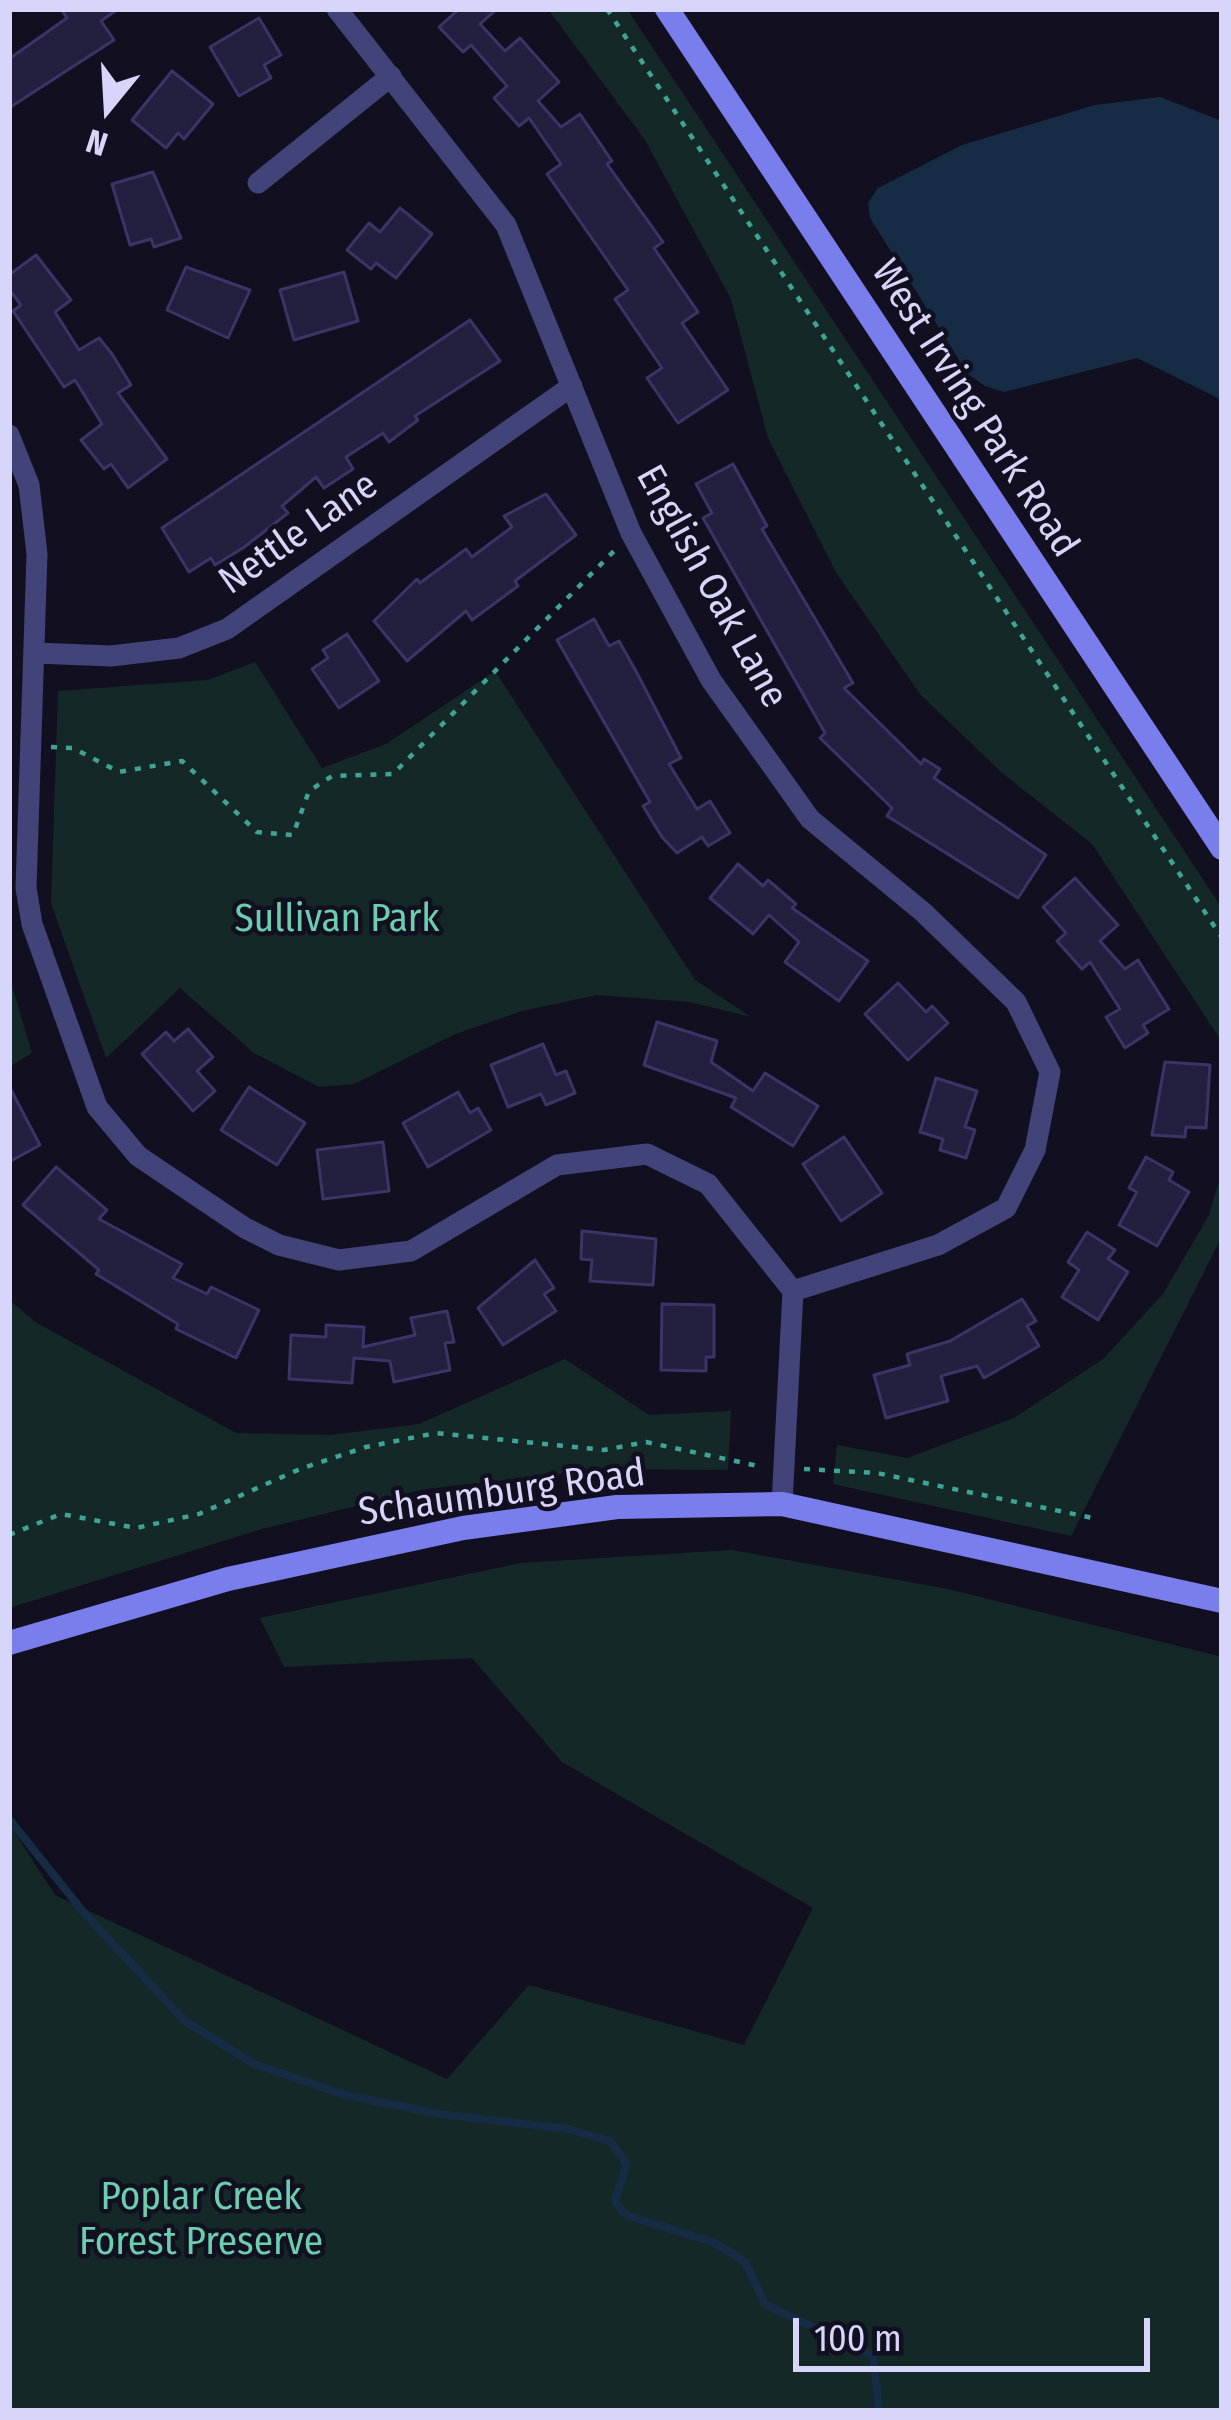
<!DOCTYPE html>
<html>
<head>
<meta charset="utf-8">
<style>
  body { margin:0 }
  #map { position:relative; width:1231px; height:2420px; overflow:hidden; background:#121020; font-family:"Fira Sans Condensed",sans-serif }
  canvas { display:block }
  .frame { position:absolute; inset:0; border:12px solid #d7d5f9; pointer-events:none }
  .north { position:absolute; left:48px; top:48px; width:120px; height:120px; -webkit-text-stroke:9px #121020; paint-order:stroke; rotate:198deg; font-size:33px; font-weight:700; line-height:48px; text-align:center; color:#d7d5f9 }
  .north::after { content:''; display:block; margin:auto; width:42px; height:54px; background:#d7d5f9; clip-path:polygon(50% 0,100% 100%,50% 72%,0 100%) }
  .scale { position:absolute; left:793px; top:2318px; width:357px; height:54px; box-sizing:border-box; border:6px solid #d7d5f9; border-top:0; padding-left:15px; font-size:36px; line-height:42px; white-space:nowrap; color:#d7d5f9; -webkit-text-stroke:9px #121020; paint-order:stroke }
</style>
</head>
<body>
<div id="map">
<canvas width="1231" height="2420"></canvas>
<div class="frame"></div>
<div class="north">N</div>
<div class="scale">100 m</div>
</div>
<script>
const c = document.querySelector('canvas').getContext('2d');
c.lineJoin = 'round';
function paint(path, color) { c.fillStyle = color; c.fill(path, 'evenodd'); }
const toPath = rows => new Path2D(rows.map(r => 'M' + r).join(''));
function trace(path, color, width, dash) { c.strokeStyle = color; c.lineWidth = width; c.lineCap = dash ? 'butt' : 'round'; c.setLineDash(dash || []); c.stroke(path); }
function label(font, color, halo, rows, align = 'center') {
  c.font = font + ' "Fira Sans Condensed",sans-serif'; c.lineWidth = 9; c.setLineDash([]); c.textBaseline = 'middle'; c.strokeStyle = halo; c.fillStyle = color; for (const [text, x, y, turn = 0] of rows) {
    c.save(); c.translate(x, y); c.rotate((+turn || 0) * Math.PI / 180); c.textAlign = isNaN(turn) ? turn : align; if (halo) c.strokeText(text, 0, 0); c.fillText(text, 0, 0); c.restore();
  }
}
paint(toPath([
  [548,9,627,9,1222,908,1222,1042,1092,844,1001,772,920,694,837,574,768,438,731,299,645,140],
  [255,662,322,768,386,744,495,671,695,980,751,1017,690,1002,597,995,522,1011,453,1035,354,1084,319,1087,254,1053,180,988,106,1058,51,903,58,691,208,680],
  [9,976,32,1053,9,1067],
  [1222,1173,1222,1236,1071,1536,833,1484,837,1445,907,1458,1014,1418,1103,1359,1163,1294,1208,1217],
  [9,1300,37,1323,236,1433,330,1435,419,1424,565,1359,649,1415,731,1411,728,1470,603,1469,425,1489,262,1529,9,1608],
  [732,1550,948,1589,1222,1657,1222,2411,9,2411,9,1824,55,1895,447,2079,529,1985,744,2045,813,1908,562,1762,472,1658,284,1667,260,1618,521,1563]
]), '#142927');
paint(toPath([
  [1160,97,1222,121,1222,400,1137,358,1004,392,985,386,968,374,870,218,868,203,878,188,962,145,1095,105]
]), '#162b44');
trace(toPath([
  [9,1819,85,1914,185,2021,254,2064,342,2094,440,2114,568,2129,610,2141,627,2164,615,2201,626,2215,715,2243,745,2262,765,2304,873,2356,879,2411]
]), '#162b44', 8);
const building = toPath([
  [61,9,118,9,101,21,114,40,9,108,9,59,67,18,61,9],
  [459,9,497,9,480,24,505,51,520,38,559,82,538,101,561,127,580,114,612,161,607,164,663,242,654,248,698,312,682,323,728,390,678,423,647,378,662,368,615,299,628,290,547,174,561,164,529,118,519,126,494,98,507,86,471,45,463,52,439,27,459,9],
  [259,18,281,55,264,65,271,78,239,96,210,47,259,18],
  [172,71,213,104,184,139,178,133,166,148,132,120,172,71],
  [153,172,181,238,154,247,151,239,130,245,112,184,153,172],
  [400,208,432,234,396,278,376,263,371,269,347,250,369,223,380,232,400,208],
  [36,255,71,300,55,312,79,350,99,338,112,354,131,385,118,393,167,459,128,488,111,464,104,469,81,440,102,424,75,380,64,387,13,311,21,305,9,289,9,275,36,255],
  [186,267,250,290,228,338,167,310,186,267],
  [344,272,358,321,294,340,280,290,344,272],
  [470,320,500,361,415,416,418,420,389,442,383,433,346,457,353,469,324,488,316,477,282,506,288,513,243,548,215,565,211,558,189,572,162,528,470,320],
  [733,464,767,526,762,529,853,683,844,688,921,764,924,759,940,769,934,778,1046,855,1018,898,887,816,892,808,820,738,825,733,703,518,712,513,696,484,733,464],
  [546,494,576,535,515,581,518,586,472,620,466,611,407,661,374,621,417,579,420,583,466,549,472,557,512,527,504,516,546,494],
  [594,619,609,646,619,641,637,673,681,758,669,764,697,809,710,801,730,833,708,846,702,837,677,853,662,837,643,806,650,802,557,640,594,619],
  [347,634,379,681,339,708,312,669,328,658,323,650,347,634],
  [738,864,763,886,768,880,796,904,792,908,868,961,839,1001,785,962,799,942,769,915,753,934,710,898,738,864],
  [1075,878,1118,925,1100,941,1125,969,1138,960,1169,1009,1143,1025,1148,1033,1125,1048,1106,1017,1120,1009,1090,962,1082,969,1057,941,1066,933,1043,907,1075,878],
  [898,983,926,1012,932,1006,948,1023,908,1060,865,1014,898,983],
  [657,1022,717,1041,711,1062,753,1091,765,1073,818,1106,793,1146,731,1107,736,1098,644,1065,657,1022],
  [188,1029,213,1057,197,1071,215,1091,193,1111,142,1054,166,1032,174,1041,188,1029],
  [543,1044,556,1075,566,1071,575,1093,546,1105,541,1094,508,1107,491,1065,543,1044],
  [1165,1062,1210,1065,1206,1128,1186,1127,1185,1137,1152,1135,1165,1062],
  [936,1078,977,1091,965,1127,975,1130,966,1158,940,1150,943,1139,920,1132,936,1078],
  [9,1086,40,1145,9,1162,9,1086],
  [249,1087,305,1123,277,1165,221,1130,249,1087],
  [458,1092,470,1113,478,1108,491,1130,428,1167,403,1123,458,1092],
  [844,1137,882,1193,841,1221,803,1164,844,1137],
  [383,1142,389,1191,323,1199,317,1150,383,1142],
  [1146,1157,1173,1172,1169,1180,1189,1192,1157,1246,1119,1225,1137,1192,1129,1188,1146,1157],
  [56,1167,107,1210,99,1219,182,1264,173,1278,207,1294,211,1287,259,1310,236,1358,176,1329,178,1324,96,1274,99,1270,23,1205,56,1167],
  [582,1231,656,1239,653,1285,590,1281,592,1260,581,1259,582,1231],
  [1087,1232,1115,1250,1108,1259,1128,1272,1098,1320,1062,1297,1079,1270,1068,1262,1087,1232],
  [535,1260,554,1288,544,1294,556,1311,503,1345,478,1308,535,1260],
  [1022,1299,1036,1321,1027,1326,1039,1346,984,1378,977,1366,941,1376,948,1401,886,1418,874,1375,910,1365,907,1354,950,1341,1022,1299],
  [662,1304,714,1305,714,1357,706,1357,706,1371,661,1370,662,1304],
  [447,1311,454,1342,445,1343,450,1370,394,1382,390,1361,354,1358,352,1383,289,1379,291,1335,326,1337,326,1325,364,1327,363,1347,415,1335,411,1318,447,1311]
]);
paint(building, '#231f3e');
trace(building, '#3b3467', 3);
trace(toPath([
  [607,9,1222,938],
  [51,747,73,748,119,772,182,761,257,832,293,835,309,791,332,776,393,774,614,551],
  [804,1469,877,1473,1093,1518],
  [9,1535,61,1514,136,1528,199,1514,300,1469,366,1447,436,1433,604,1450,646,1442,763,1467]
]), '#3fa497', 4.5, [6, 9]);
trace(toPath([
  [337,9,506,225,631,533,711,680,810,819,923,912,1016,1002,1050,1072,1035,1150,1006,1208,938,1245,793,1291],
  [258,183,391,76],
  [9,435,29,485,37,554,26,888,32,924,97,1107,138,1156,245,1228,279,1245,339,1260,411,1251,557,1165,647,1154,708,1184,793,1291,782,1504],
  [35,653,111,656,179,648,227,629,572,386]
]), '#424379', 21);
trace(toPath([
  [667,9,1222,848],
  [9,1643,228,1579,463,1528,617,1507,782,1504,1222,1601]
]), '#797eec', 24);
label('39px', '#d7d5f9', '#121020', [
  ["West Irving Park Road",974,409,57],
  ["Nettle Lane",299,534,-35],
  ["English Oak Lane",711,587,61],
  ["Schaumburg Road",502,1494,-8]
]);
label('39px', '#6bcfaf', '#121020', [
  ["Sullivan Park",337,920],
  ["Poplar Creek",201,2198],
  ["Forest Preserve",201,2243]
]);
</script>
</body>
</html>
